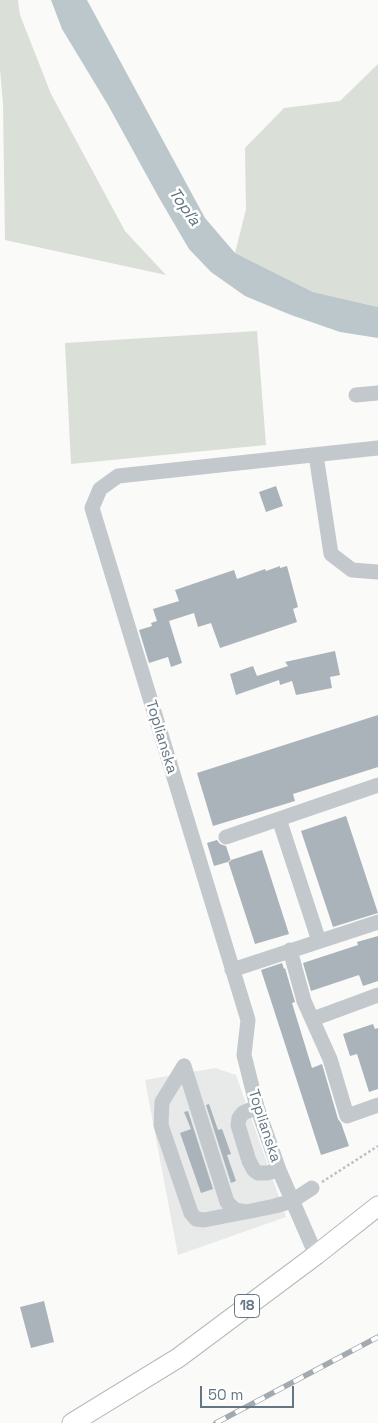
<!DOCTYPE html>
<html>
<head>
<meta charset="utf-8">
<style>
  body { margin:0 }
  #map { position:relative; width:378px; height:1423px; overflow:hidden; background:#fafaf8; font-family:"Space Grotesk",sans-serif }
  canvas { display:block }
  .scale { position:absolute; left:200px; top:1386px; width:94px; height:22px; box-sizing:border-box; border:2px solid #657683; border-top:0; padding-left:6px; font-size:15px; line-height:18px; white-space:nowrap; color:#657683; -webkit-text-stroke:4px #fff; paint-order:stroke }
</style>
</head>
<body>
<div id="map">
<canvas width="378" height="1423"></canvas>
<div class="scale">50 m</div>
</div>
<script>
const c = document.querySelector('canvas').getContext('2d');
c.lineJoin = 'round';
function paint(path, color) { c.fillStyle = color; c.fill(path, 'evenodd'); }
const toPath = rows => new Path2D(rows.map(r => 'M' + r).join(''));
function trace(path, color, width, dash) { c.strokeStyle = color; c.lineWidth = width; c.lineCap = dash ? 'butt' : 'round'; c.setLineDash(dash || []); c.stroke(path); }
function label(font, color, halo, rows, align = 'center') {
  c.font = font + ' "Space Grotesk",sans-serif'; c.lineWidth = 5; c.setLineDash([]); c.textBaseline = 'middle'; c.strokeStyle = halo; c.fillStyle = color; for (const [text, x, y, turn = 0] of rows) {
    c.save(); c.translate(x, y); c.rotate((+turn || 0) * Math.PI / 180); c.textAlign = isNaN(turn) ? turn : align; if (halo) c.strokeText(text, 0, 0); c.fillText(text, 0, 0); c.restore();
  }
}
paint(toPath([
  [215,1068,236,1075,286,1217,178,1255,145,1080]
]), '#e8e9e9');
paint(toPath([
  [0,0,18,0,20,15,51,94,125,231,166,275,5,240,3,104,0,69],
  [378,64,378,307,313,292,235,253,246,209,245,148,284,108,340,101],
  [257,331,266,445,71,464,65,343]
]), '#dadfd7');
paint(toPath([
  [51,0,87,0,205,218,235,253,313,292,378,307,378,338,340,332,291,315,245,296,211,272,189,249,158,196,108,105,62,29]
]), '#bbc7cb');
paint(toPath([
  [276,486,283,506,266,512,259,492],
  [280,566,280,568,287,566,298,607,293,609,297,622,220,648,211,623,198,627,194,613,169,621,182,663,171,667,168,657,149,663,139,630,152,626,151,623,157,621,153,609,179,601,175,590,234,570,237,579,265,569,266,571],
  [335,651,340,675,330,677,332,688,296,695,292,681,280,685,279,680,236,695,230,674,253,666,257,676,288,666,285,662],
  [378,715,378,767,293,794,295,801,213,826,197,773],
  [346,816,378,913,333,927,301,831],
  [217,840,220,844,226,846,231,861,214,866,207,843],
  [262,850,289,934,255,944,228,861],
  [378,936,378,981,363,986,359,975,311,991,303,963,358,945,357,942],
  [282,963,284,969,285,968,295,1002,292,1003,312,1068,322,1064,338,1119,341,1123,349,1146,321,1155,261,970],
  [373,1024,375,1029,378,1028,378,1089,369,1092,357,1054,350,1056,343,1034],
  [209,1104,218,1130,222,1129,231,1154,227,1155,236,1181,231,1183,206,1105],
  [188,1111,213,1189,201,1193,180,1133,191,1129,184,1112],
  [44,1301,54,1342,31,1348,20,1307]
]), '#aab3b9');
const major = toPath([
  [72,1423,178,1358,316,1255,378,1206]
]);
trace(major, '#b5babe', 21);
trace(toPath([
  [322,1182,378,1146]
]), '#bbbfc2', 2.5, [2.5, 2.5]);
trace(toPath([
  [356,395,378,393],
  [316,455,331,554,352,570,378,572],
  [226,837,279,819],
  [319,941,279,819,378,785],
  [290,950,304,1001,330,1059,347,1116,378,1105],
  [232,970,378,922],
  [313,1019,378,995],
  [184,1066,227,1202,235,1210,246,1212,275,1206,292,1201,312,1188],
  [184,1066,162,1102,161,1125,191,1213,196,1219,204,1220,245,1212],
  [257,1107,243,1113,239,1118,238,1125,249,1161,254,1170,258,1173,267,1173,279,1170],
  [316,1255,279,1170,257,1107,244,1055,248,1020,92,508,100,489,118,476,378,448]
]), '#c3c8cc', 15);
trace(major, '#fff', 19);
const rail = toPath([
  [216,1423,378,1337]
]);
trace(rail, '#a2aab0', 5.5);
trace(rail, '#fff', 4, [11]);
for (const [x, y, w] of [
  [247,1306,25]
]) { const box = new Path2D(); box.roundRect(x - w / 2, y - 11.5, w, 23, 4); c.fillStyle = '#fff'; c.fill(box); trace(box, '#657683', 1); }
label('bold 14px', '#657683', null, [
  ["18",247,1306]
]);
label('15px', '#657683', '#fff', [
  ["Toplianska",161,737,73],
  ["Toplianska",264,1126,72]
]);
label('italic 16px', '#60757c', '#fff', [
  ["Topľa",184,207,55]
]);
</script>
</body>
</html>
